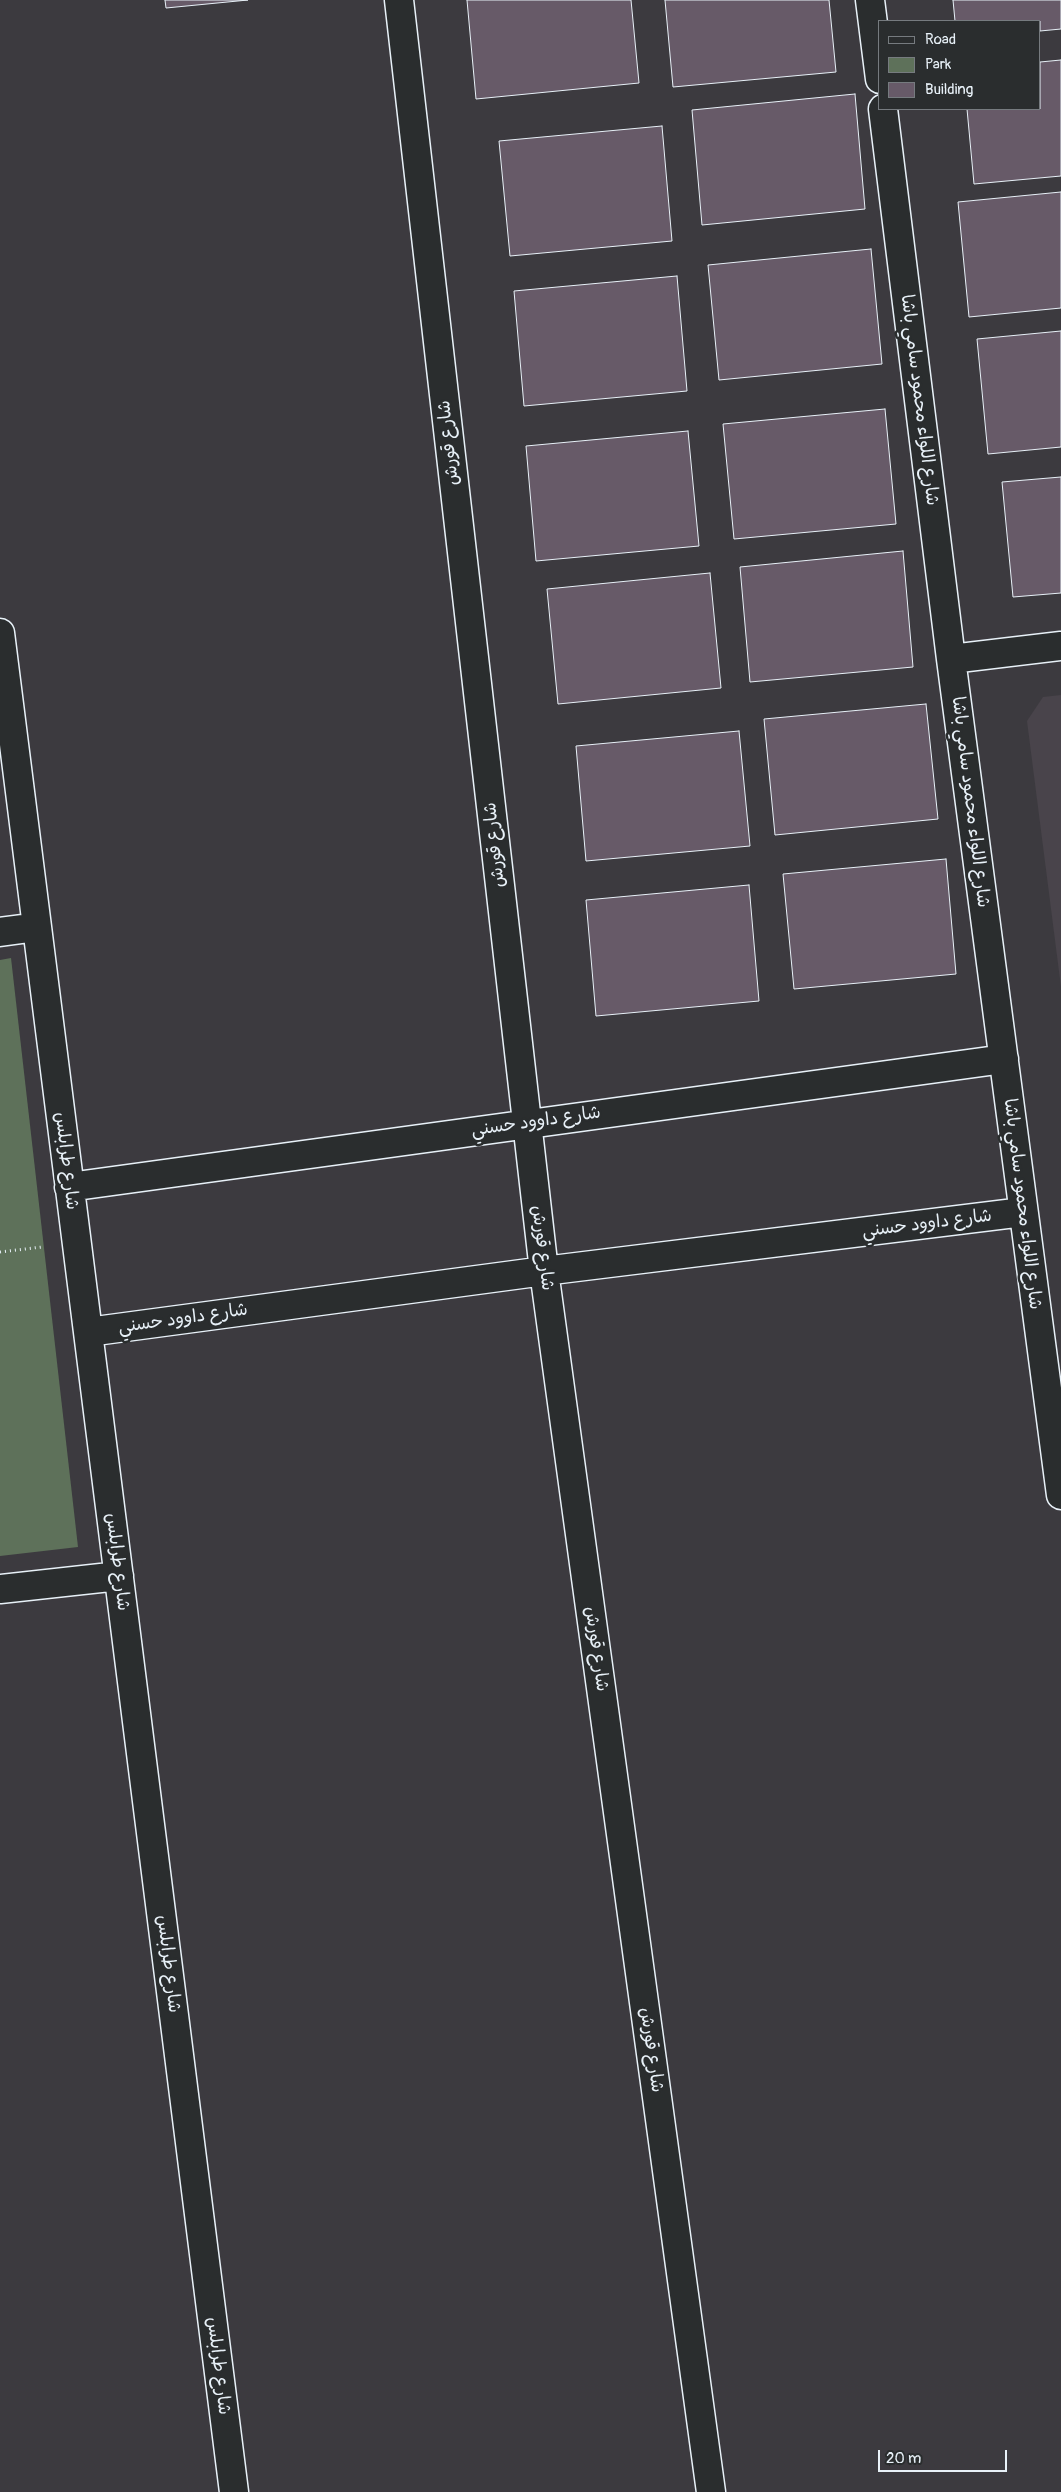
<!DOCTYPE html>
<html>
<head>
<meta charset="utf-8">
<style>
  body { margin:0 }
  #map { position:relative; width:1061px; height:2492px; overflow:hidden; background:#3c3a3f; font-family:Pangolin,sans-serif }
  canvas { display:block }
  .legend { position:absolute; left:878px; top:20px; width:162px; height:90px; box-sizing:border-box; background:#2a2d2e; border:1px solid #767b7f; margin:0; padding:6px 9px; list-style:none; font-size:15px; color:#e8f1f8 }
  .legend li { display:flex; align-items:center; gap:10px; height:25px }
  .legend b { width:25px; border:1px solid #767b7f }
  .scale { position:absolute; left:878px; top:2450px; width:129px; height:22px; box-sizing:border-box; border:2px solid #e8f1f8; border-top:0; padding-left:6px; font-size:15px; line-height:18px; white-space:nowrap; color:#e8f1f8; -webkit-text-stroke:4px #2a2d2e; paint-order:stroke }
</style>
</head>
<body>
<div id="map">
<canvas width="1061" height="2492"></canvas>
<ul class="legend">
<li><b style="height:6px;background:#2a2d2e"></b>Road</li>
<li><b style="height:14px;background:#5e715a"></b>Park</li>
<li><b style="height:14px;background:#675a68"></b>Building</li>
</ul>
<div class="scale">20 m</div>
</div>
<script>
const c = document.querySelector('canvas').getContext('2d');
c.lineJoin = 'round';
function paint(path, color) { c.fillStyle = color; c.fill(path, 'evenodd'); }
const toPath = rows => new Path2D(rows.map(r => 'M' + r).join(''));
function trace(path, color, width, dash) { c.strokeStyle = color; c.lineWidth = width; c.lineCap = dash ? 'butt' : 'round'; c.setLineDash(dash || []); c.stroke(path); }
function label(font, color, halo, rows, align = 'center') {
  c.font = font + ' Pangolin,"Playpen Sans Arabic",sans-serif'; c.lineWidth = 5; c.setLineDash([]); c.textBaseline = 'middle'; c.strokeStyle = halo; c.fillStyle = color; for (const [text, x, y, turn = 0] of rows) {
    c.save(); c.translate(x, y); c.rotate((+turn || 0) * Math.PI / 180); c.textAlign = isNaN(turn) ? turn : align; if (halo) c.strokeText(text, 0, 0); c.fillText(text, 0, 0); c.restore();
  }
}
paint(toPath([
  [1061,695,1061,987,1027,721,1043,697]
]), '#49444b');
paint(toPath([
  [11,958,78,1547,0,1556,0,960]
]), '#5e715a');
const building = toPath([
  [165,0,248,0,166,8,165,0],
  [467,0,631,0,639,83,476,99,467,0],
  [665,0,829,0,836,72,673,87,665,0],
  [953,0,1061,0,1061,29,1040,31,1040,21,955,21,953,0],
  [1061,60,1061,176,974,184,967,109,1040,109,1040,62,1061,60],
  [855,94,865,209,702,225,692,110,855,94],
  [662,126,672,241,510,256,499,141,662,126],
  [1061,192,1061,308,969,317,958,202,1061,192],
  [871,249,882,364,719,380,708,265,871,249],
  [677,276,687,391,524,406,514,291,677,276],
  [1061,331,1061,447,988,454,977,339,1061,331],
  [885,409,896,524,734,539,723,424,885,409],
  [688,431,699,546,536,561,526,446,688,431],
  [1061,477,1061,593,1013,597,1002,482,1061,477],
  [903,551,913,667,750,682,740,567,903,551],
  [710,573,721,688,558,704,547,589,710,573],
  [926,704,938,819,775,835,764,719,926,704],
  [739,731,750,846,586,861,576,746,739,731],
  [946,859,956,974,794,989,783,874,946,859],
  [749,885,759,1001,596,1016,586,900,749,885]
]);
paint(building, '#675a68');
trace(building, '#e8f1f8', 1);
const street = toPath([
  [399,0,544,1271,711,2492],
  [870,0,880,79],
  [883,109,951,659,1061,1495],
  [0,633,234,2492],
  [951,659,1061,646],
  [0,932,37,927],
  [69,1187,1004,1059],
  [88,1332,544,1271,1023,1212],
  [0,1589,119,1576]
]);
trace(street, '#e8f1f8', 31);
trace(toPath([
  [0,1252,42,1247]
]), '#e8f1f8', 3, [1, 4]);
trace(street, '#2a2d2e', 28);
label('18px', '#e8f1f8', '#2a2d2e', [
  ["شارع اللواء محمود سامي باشا",919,400,83],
  ["شارع قورش",449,443,-96],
  ["شارع اللواء محمود سامي باشا",970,802,83],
  ["شارع قورش",495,845,-96],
  ["شارع داوود حسني",536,1122,-8],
  ["شارع طرابلس",66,1161,83],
  ["شارع اللواء محمود سامي باشا",1022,1204,83],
  ["شارع داوود حسني",927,1224,-7],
  ["شارع قورش",542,1248,83],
  ["شارع داوود حسني",183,1319,-8],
  ["شارع طرابلس",117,1562,83],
  ["شارع قورش",596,1649,82],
  ["شارع طرابلس",168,1964,83],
  ["شارع قورش",651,2050,82],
  ["شارع طرابلس",218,2366,83]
]);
</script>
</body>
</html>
